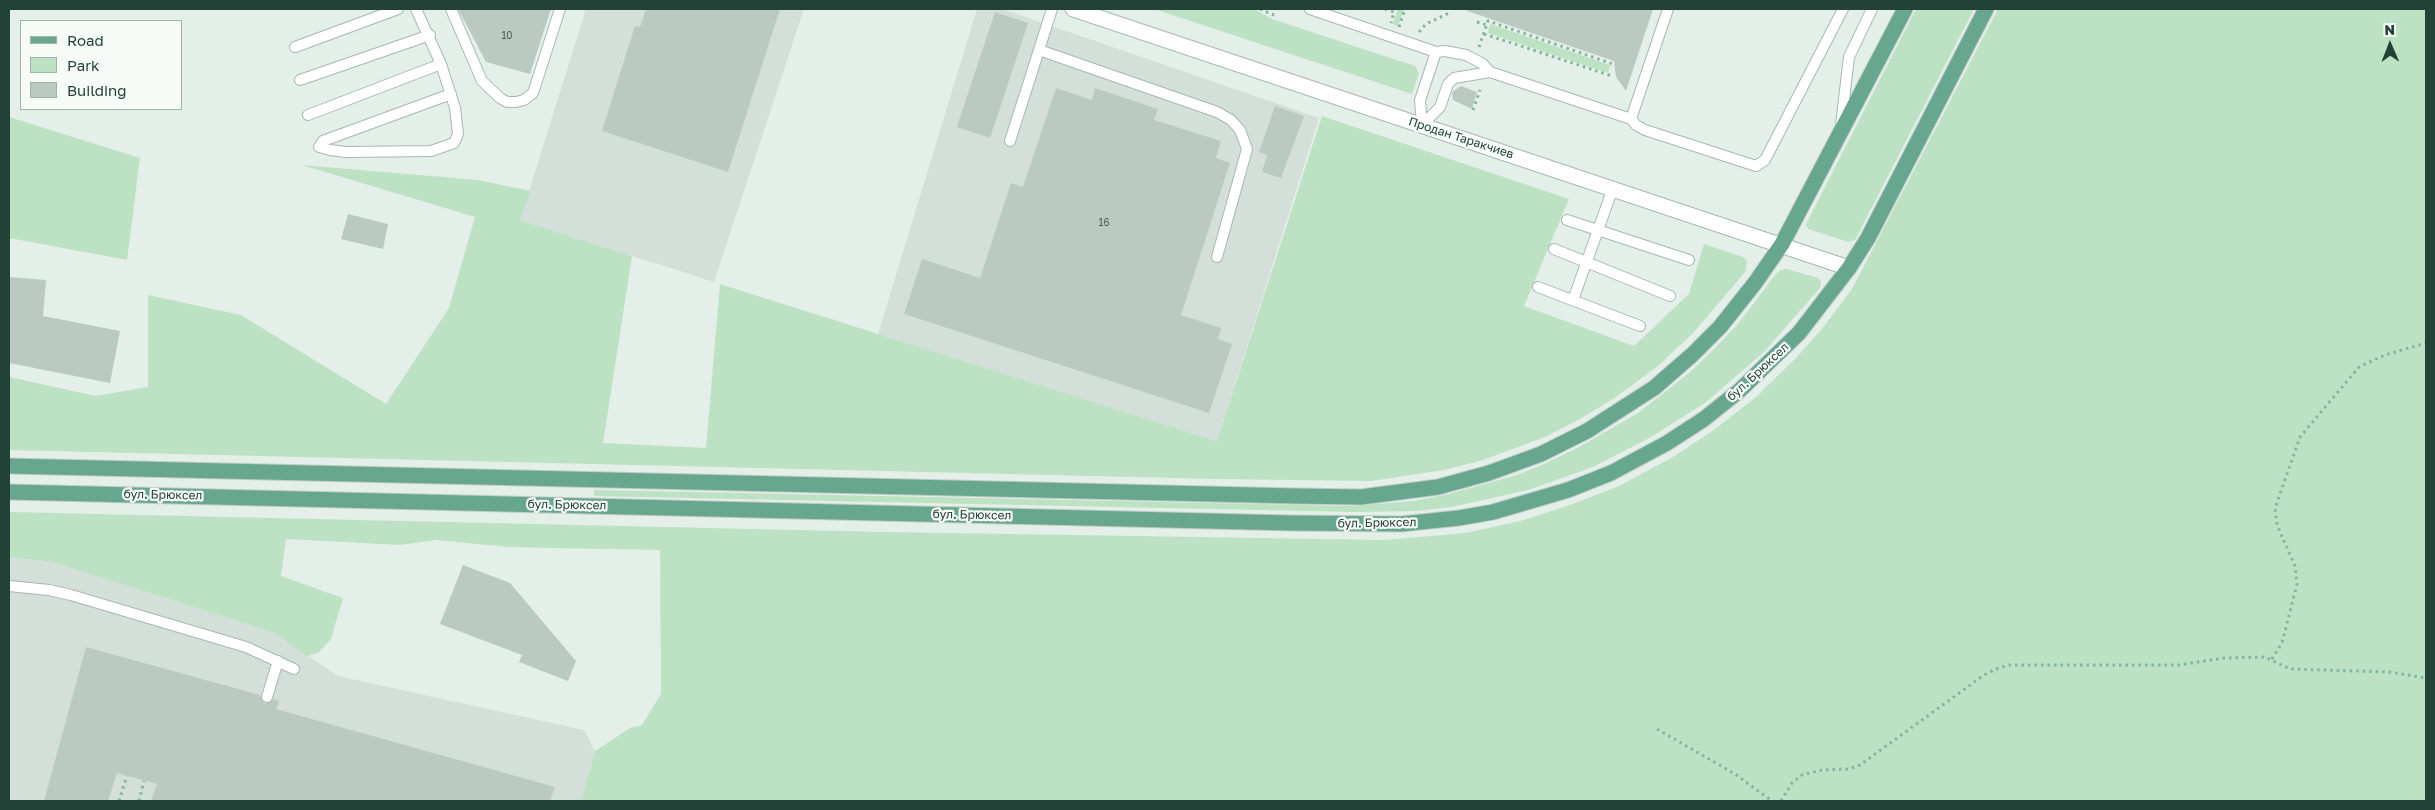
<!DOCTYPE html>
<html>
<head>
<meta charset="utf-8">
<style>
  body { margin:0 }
  #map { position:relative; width:2435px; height:810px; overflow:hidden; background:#e5efe9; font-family:"Golos Text",sans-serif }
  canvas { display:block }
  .frame { position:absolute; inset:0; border:10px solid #224237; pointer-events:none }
  .legend { position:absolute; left:20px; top:20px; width:162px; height:90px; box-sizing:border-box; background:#f6fbf8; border:1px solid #a1b1ab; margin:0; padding:6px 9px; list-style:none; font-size:15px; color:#224237 }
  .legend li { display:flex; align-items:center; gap:10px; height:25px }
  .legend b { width:25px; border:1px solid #a1b1ab }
  .north { position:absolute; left:2365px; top:20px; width:50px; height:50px; -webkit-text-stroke:4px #f6fbf8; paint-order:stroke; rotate:359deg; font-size:14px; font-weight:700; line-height:20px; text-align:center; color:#224237 }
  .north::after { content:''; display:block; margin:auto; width:18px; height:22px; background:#224237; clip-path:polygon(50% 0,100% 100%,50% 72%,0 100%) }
</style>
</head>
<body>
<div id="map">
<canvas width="2435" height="810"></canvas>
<div class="frame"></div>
<ul class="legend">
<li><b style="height:6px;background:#67a790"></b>Road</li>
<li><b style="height:14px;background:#bde1c3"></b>Park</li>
<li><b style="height:14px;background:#bacac2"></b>Building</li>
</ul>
<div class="north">N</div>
</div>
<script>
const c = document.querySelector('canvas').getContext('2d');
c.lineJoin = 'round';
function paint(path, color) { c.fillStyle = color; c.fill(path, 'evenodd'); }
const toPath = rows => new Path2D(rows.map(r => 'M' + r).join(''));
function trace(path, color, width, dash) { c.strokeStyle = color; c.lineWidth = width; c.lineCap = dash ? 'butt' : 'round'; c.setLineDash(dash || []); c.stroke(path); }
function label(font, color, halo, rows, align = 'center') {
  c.font = font + ' "Golos Text",sans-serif'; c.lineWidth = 4.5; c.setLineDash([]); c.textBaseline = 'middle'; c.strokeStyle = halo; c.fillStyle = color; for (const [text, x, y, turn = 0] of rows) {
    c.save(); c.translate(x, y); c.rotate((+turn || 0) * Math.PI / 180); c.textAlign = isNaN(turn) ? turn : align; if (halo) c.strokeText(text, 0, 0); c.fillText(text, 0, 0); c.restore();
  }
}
paint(toPath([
  [586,9,804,9,714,282,520,220],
  [977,9,1002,9,1319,118,1217,441,878,334],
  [9,557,52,562,275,633,338,676,584,730,595,751,581,801,9,801]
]), '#d3dfd8');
paint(toPath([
  [1154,9,1254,9,1272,19,1415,66,1419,73,1412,94],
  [1392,9,1404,9,1398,26,1393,24,1397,11],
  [1916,9,1974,9,1855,240,1848,242,1808,229,1806,224],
  [1998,9,2426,9,2426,801,581,801,595,751,630,728,642,725,661,694,660,550,508,547,436,540,400,545,286,539,281,576,343,598,331,639,318,653,307,656,275,633,52,562,9,557,9,512,885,532,1385,540,1466,533,1524,520,1570,505,1619,486,1673,457,1714,430,1756,397,1792,362,1822,329,1852,289],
  [1490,24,1610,65,1608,73,1488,33],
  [1322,116,1569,199,1524,306,1634,346,1689,294,1704,244,1743,257,1747,261,1746,271,1694,332,1658,366,1616,397,1580,419,1545,437,1483,460,1444,470,1371,481,1216,479,9,450,9,377,96,396,148,387,148,295,241,315,386,404,449,308,475,217,302,165,478,180,531,191,520,220,632,256,603,443,706,448,720,284,1217,441],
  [9,117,140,158,127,260,9,238],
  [1787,269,1818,278,1821,281,1820,288,1764,352,1705,403,1651,437,1593,467,1528,490,1452,507,1417,511,1354,512,594,496,594,490,1352,506,1414,501,1449,494,1517,475,1546,463,1581,446,1638,413,1689,373,1712,351,1737,325,1776,274,1781,270]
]), '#bde1c3');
paint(toPath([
  [458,9,551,9,530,74,486,62],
  [646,9,780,9,728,172,602,131,635,26,640,27],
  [1467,9,1653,9,1626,91,1616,77,1614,61,1467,11],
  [995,12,1028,23,990,138,957,127],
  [1461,86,1477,92,1472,109,1453,100,1452,92],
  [1056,88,1092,100,1095,88,1158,109,1154,120,1221,141,1216,158,1230,163,1181,315,1221,328,1218,339,1232,344,1209,413,904,314,922,259,980,278,1011,183,1023,187],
  [1275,106,1304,116,1281,178,1262,172,1267,155,1259,152],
  [348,214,388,224,383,249,341,239],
  [9,277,46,280,43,316,120,331,110,383,9,363],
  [463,565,510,583,576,661,568,681,519,662,522,655,440,624],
  [86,647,260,695,262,701,265,704,274,699,279,701,276,709,555,787,550,801,151,801,157,784,117,773,108,801,44,801]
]), '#bacac2');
const service = toPath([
  [416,9,441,64,455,108,458,134,454,143,431,151,346,152,330,150,319,147,323,141,451,94],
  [451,9,482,81,500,98,507,102,516,102,524,100,533,93,560,9],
  [1052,9,1039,50,1217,112,1231,120,1240,130,1247,149,1217,257],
  [1310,9,1436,52,1445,51,1466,55,1483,64,1490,72,1631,119,1636,125,1645,130,1756,166,1765,160,1843,9],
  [295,47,398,9],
  [300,80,430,35],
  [308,115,441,64],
  [1631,119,1668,9],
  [1841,124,1849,57,1872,9],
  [1422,125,1440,107,1448,84,1454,78,1490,72],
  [1422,125,1420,100,1436,52],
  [1010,141,1039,50],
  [1567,220,1689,260],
  [1554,249,1670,296],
  [1538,287,1640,326],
  [1573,300,1613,188],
  [9,586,49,590,71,595,246,647,294,669],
  [267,697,278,661]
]);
const tertiary = toPath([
  [1073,9,1849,268]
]);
const primary = toPath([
  [9,466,1295,496,1361,497,1438,487,1489,473,1541,454,1587,431,1654,388,1693,354,1720,327,1755,283,1782,244,1905,9],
  [9,492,1291,523,1401,524,1459,518,1493,512,1568,490,1611,473,1667,443,1704,419,1739,391,1799,333,1849,268,1868,238,1986,9]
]);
trace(service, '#a7b8b0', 12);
trace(tertiary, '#a7b8b0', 17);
trace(primary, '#c1cac7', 17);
trace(toPath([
  [1260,9,1276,16],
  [1385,9,1394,12,1391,23],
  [1477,22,1487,25],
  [1399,27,1405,9],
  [1419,32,1426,24,1449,13],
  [1484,34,1612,76],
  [1479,47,1488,21,1613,64],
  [1473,110,1480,90],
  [2272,659,2282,643,2297,584,2295,566,2277,525,2275,508,2300,437,2359,367,2385,355,2426,343],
  [1657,729,1735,774,1772,801],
  [119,801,127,776],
  [139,801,144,781],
  [1781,801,1792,783,1802,775,1822,770,1849,769,1860,765,1984,675,1996,669,2009,665,2179,665,2224,658,2265,657,2290,669,2389,672,2426,678]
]), '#83b4a0', 3, [2.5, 4]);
trace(service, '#fff', 10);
trace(tertiary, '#fff', 15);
trace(primary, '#67a790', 15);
label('10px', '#48645a', null, [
  ["10",507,36],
  ["16",1104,223]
]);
label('12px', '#224237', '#f6fbf8', [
  ["Продан Таракчиев",1461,138,18],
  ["бул. Брюксел",1758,372,-43],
  ["бул. Брюксел",163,495,1],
  ["бул. Брюксел",567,505,1],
  ["бул. Брюксел",972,515,1],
  ["бул. Брюксел",1377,523,-1]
]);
</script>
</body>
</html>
